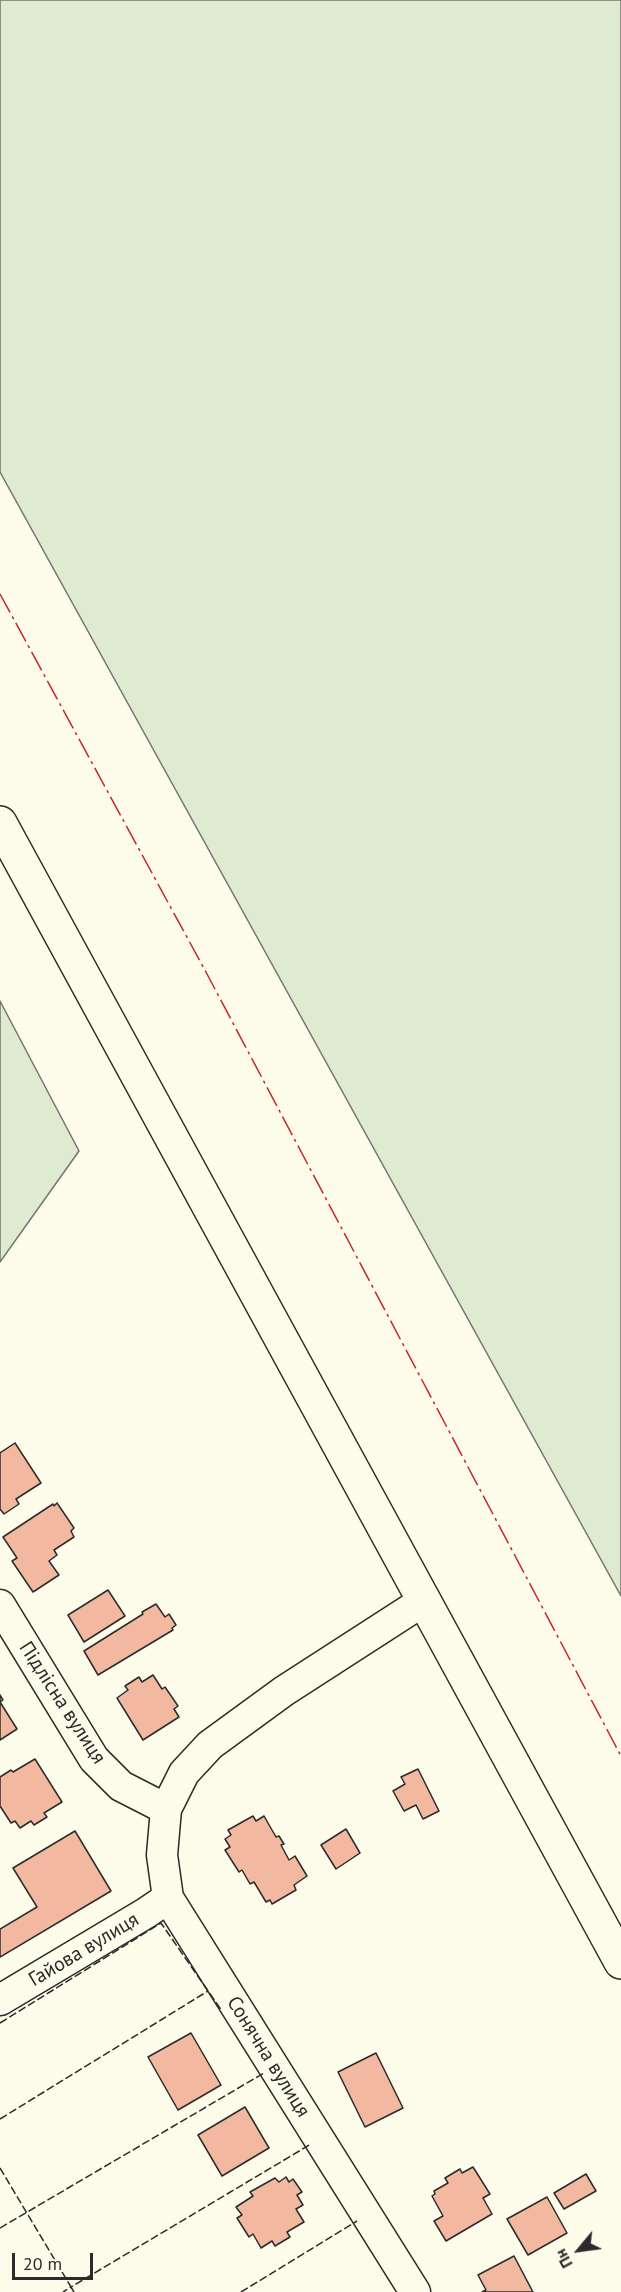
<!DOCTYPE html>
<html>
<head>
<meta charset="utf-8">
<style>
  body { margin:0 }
  #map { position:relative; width:621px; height:2292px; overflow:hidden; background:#fdfbea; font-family:"PT Sans",sans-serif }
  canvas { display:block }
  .north { position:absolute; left:549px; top:2220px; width:60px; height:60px; -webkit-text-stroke:4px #fdfbea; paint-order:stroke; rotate:241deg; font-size:16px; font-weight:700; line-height:24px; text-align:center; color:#2b2b2b }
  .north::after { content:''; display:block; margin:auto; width:21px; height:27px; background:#2b2b2b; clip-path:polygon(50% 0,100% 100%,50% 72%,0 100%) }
  .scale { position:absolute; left:12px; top:2253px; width:81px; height:27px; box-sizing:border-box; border:3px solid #2b2b2b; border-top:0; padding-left:8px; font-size:18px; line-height:21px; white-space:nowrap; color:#2b2b2b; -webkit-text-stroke:4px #fdfbea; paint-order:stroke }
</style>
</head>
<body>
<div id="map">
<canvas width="621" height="2292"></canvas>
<div class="north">Пн</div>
<div class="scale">20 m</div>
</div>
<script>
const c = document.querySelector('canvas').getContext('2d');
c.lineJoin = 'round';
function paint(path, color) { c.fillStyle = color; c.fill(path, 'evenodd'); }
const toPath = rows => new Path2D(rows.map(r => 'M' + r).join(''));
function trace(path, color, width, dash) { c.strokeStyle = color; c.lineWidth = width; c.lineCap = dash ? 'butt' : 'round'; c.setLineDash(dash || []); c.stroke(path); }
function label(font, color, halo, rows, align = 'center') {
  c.font = font + ' "PT Sans",sans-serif'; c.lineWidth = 4.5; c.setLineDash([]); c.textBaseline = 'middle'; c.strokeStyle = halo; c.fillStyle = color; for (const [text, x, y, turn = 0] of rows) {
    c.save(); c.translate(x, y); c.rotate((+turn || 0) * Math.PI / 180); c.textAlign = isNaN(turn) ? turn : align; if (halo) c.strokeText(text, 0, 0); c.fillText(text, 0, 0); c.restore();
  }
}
const green = toPath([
  [0,0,621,0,621,1596,0,472,0,0],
  [0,1001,79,1151,0,1262,0,1001]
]);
paint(green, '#deebd1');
trace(green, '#74746e', 1.5);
const building = toPath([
  [15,1443,41,1483,16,1499,19,1504,4,1514,0,1509,0,1453,15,1443],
  [57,1503,74,1528,71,1531,74,1537,54,1550,57,1555,49,1561,59,1575,33,1592,12,1561,17,1558,3,1537,53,1504,54,1506,57,1503],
  [108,1590,125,1616,84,1642,68,1615,108,1590],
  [156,1604,165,1617,169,1614,176,1625,172,1628,173,1630,98,1675,84,1651,143,1614,142,1612,156,1604],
  [153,1675,162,1689,165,1687,178,1706,174,1709,179,1717,143,1740,117,1698,128,1690,125,1686,139,1677,142,1682,153,1675],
  [0,1695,3,1700,0,1702,17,1729,0,1740,0,1695],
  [35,1759,62,1802,44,1813,47,1817,34,1825,31,1821,20,1828,15,1821,11,1823,0,1806,0,1777,11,1770,13,1772,35,1759],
  [418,1769,439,1811,423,1819,416,1805,404,1811,393,1791,405,1784,401,1777,418,1769],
  [253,1816,256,1821,264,1816,276,1837,279,1836,284,1844,281,1845,289,1860,295,1856,307,1876,294,1885,296,1890,272,1904,270,1900,266,1902,254,1882,250,1884,242,1870,239,1872,225,1850,230,1847,225,1839,231,1835,228,1830,253,1816],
  [346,1829,360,1853,336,1869,321,1845,346,1829],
  [75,1831,111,1891,0,1957,0,1929,37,1907,13,1868,75,1831],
  [191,2033,221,2085,178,2110,148,2057,191,2033],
  [376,2053,403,2108,365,2127,338,2072,376,2053],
  [245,2107,269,2148,222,2176,198,2135,245,2107],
  [473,2167,490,2194,483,2198,492,2214,446,2241,434,2221,443,2216,432,2196,435,2194,434,2191,448,2183,445,2178,460,2169,462,2173,473,2167],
  [586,2174,596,2191,564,2209,554,2193,586,2174],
  [286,2177,289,2182,293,2179,302,2192,297,2195,303,2205,296,2209,304,2222,287,2232,290,2237,275,2246,272,2241,261,2248,253,2234,249,2237,237,2218,242,2215,236,2207,253,2196,250,2192,275,2178,279,2182,286,2177],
  [547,2197,567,2233,528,2255,507,2219,547,2197],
  [514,2256,533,2292,482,2292,486,2290,478,2275,514,2256]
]);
paint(building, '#f2b8a0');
trace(building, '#2b2b2b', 1.5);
const minor = toPath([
  [0,1605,94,1759,121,1786,166,1809],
  [0,2000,146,1913,168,1898],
  [415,2292,168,1898,162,1855,166,1809,184,1773,210,1745,284,1691,425,1600]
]);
const major = toPath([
  [0,823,621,1962]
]);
trace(minor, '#2b2b2b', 33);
trace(major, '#2b2b2b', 36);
trace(minor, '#fdfbea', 30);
trace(major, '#fdfbea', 33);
trace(toPath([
  [0,2023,161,1923,222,2011],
  [0,2119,208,1991],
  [0,2168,71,2287,63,2292],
  [0,2228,264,2073],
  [74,2292,71,2287,311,2144],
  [241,2292,357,2221]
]), '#2b2b2b', 1.5, [8, 3]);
trace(toPath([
  [0,594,207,974,621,1756]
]), '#c62828', 1.5, [21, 4.5, 3, 4.5]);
label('20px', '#2b2b2b', '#fdfbea', [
  ["Підлісна вулиця",62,1703,57],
  ["Гайова вулиця",84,1950,-31],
  ["Сонячна вулиця",268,2057,58]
]);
</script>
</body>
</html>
